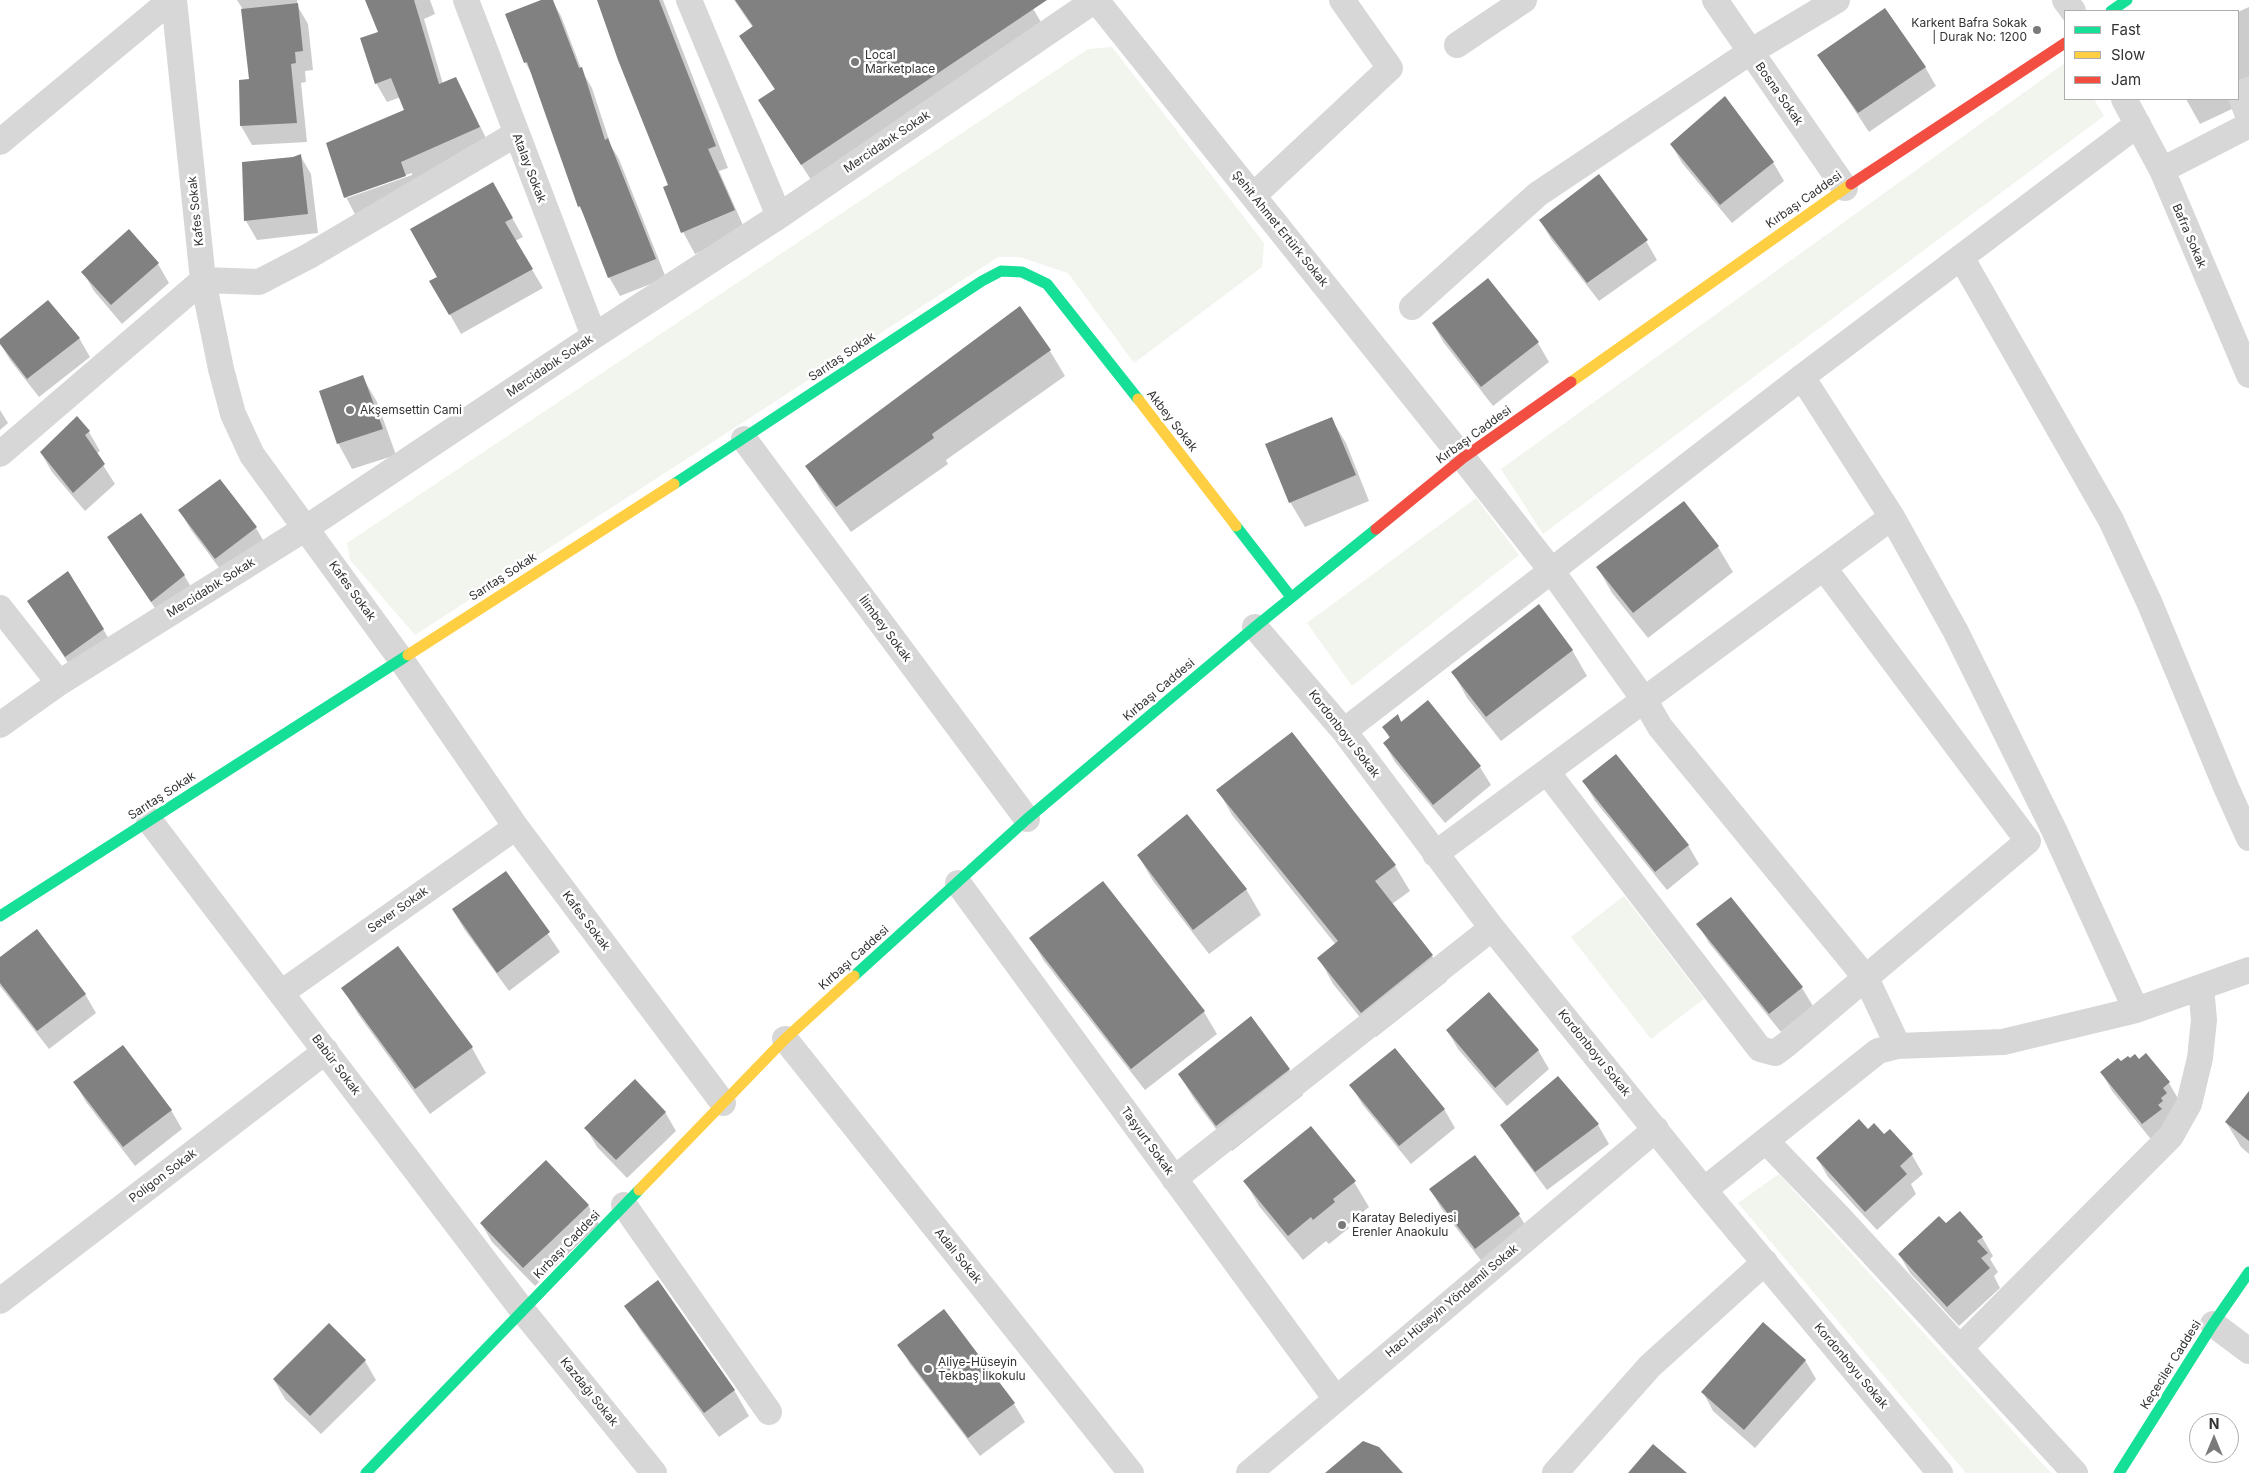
<!DOCTYPE html>
<html>
<head>
<meta charset="utf-8">
<style>
  body { margin:0 }
  #map { position:relative; width:2249px; height:1473px; overflow:hidden; background:#fff; font-family:Inter,sans-serif }
  canvas { display:block }
  .legend { position:absolute; left:2064px; top:10px; width:175px; height:90px; box-sizing:border-box; background:#fff; border:1px solid #adadad; margin:0; padding:6px 9px; list-style:none; font-size:15px; color:#333 }
  .legend li { display:flex; align-items:center; gap:10px; height:25px }
  .legend b { width:25px; border:1px solid #adadad }
  .north { position:absolute; left:2189px; top:1413px; width:50px; height:50px; box-sizing:border-box; background:#fff; border:1px solid #adadad; border-radius:50%; rotate:0deg; font-size:14px; font-weight:700; line-height:20px; text-align:center; color:#333 }
  .north::after { content:''; display:block; margin:auto; width:18px; height:22px; background:#7a7a7a; clip-path:polygon(50% 0,100% 100%,50% 72%,0 100%) }
</style>
</head>
<body>
<div id="map">
<canvas width="2249" height="1473"></canvas>
<ul class="legend">
<li><b style="height:6px;background:#16e098"></b>Fast</li>
<li><b style="height:6px;background:#ffcf43"></b>Slow</li>
<li><b style="height:6px;background:#f24e42"></b>Jam</li>
</ul>
<div class="north">N</div>
</div>
<script>
const c = document.querySelector('canvas').getContext('2d');
c.lineJoin = 'round';
function paint(path, color) { c.fillStyle = color; c.fill(path, 'evenodd'); }
const toPath = rows => new Path2D(rows.map(r => 'M' + r).join(''));
function trace(path, color, width, dash) { c.strokeStyle = color; c.lineWidth = width; c.lineCap = dash ? 'butt' : 'round'; c.setLineDash(dash || []); c.stroke(path); }
function label(font, color, halo, rows, align = 'center') {
  c.font = font + ' Inter,sans-serif'; c.lineWidth = 5; c.setLineDash([]); c.textBaseline = 'middle'; c.strokeStyle = halo; c.fillStyle = color; for (const [text, x, y, turn = 0] of rows) {
    c.save(); c.translate(x, y); c.rotate((+turn || 0) * Math.PI / 180); c.textAlign = isNaN(turn) ? turn : align; if (halo) c.strokeText(text, 0, 0); c.fillText(text, 0, 0); c.restore();
  }
}
paint(toPath([
  [1112,47,1264,243,1262,267,1134,363,1068,273,1020,257,998,257,415,635,350,560,347,543,1088,49],
  [2065,63,2065,99,2094,99,2104,116,1543,534,1501,469],
  [1476,498,1519,555,1352,686,1307,623],
  [1624,896,1704,999,1651,1039,1571,937],
  [1779,1174,2051,1473,1966,1473,1738,1203]
]), '#f1f5ed');
paint(toPath([
  [237,0,297,0,297,5,308,24,313,70,305,71,306,82,301,83,307,142,252,145,241,126,250,80,242,8],
  [367,0,430,0,435,14,424,19,443,84,456,78,490,146,356,216,346,197,406,110,401,97,387,102,376,83,379,32],
  [412,173,412,175,347,198,347,195],
  [544,0,552,0,561,16,582,71,592,88,611,146,619,159,666,278,620,296,609,277,587,220,579,206,533,76,525,62],
  [598,0,663,0,728,168,719,171,746,232,695,254,683,232,670,186],
  [734,0,1028,0,1048,34,817,189,759,100,775,90,740,36,753,28],
  [2249,7,2249,101,2200,124,2186,99,2238,99,2238,12],
  [1819,56,1925,67,1936,86,1869,132],
  [1671,144,1773,162,1784,181,1732,223,1682,163],
  [300,155,311,174,318,233,257,240,246,221,243,164,293,158],
  [493,184,523,237,515,241,543,288,461,334,431,281,439,277],
  [1540,220,1646,241,1657,260,1599,301,1551,239],
  [158,264,169,283,122,324,94,291,83,272],
  [1488,279,1538,343,1549,362,1493,406,1444,343,1433,324],
  [1019,308,1050,351,1065,376,946,460,948,464,851,532,821,491,807,466],
  [79,338,90,357,39,397,10,360,0,343,0,341],
  [362,376,377,402,396,455,352,469,338,443],
  [0,410,8,423,0,430],
  [77,418,89,432,100,451,96,454,115,484,85,511,52,472,41,453],
  [1331,418,1346,443,1369,501,1305,527,1290,502],
  [219,481,256,528,267,547,226,577,191,530,180,511],
  [1684,503,1718,547,1733,572,1648,638,1612,593,1598,568],
  [108,538,184,575,195,594,163,620],
  [28,601,103,629,114,648,76,675],
  [1572,650,1587,676,1501,741,1467,698,1453,672],
  [1398,716,1402,723,1480,767,1491,785,1445,823,1395,762,1384,743,1390,739,1384,728],
  [1584,782,1688,845,1699,864,1667,890,1595,801],
  [1218,790,1395,866,1410,891,1392,904,1432,956,1447,981,1376,1037,1333,984,1319,958,1336,945,1232,815],
  [1138,855,1246,889,1261,915,1209,954,1153,881],
  [506,872,560,952,509,991,464,929,453,910],
  [1103,882,1204,1012,1217,1034,1145,1090,1044,961,1031,939],
  [1730,898,1802,988,1813,1006,1781,1032,1709,943,1698,924],
  [0,958,85,994,96,1013,49,1049,0,986],
  [343,988,472,1048,486,1073,430,1114,358,1014],
  [1447,1030,1538,1050,1549,1069,1507,1106,1458,1049],
  [2146,1054,2169,1083,2180,1102,2154,1143,2112,1091,2102,1073,2121,1063,2130,1060,2139,1060],
  [1289,1069,1303,1095,1232,1151,1194,1099,1179,1074],
  [75,1083,171,1110,182,1129,135,1166,86,1102],
  [1351,1085,1444,1109,1455,1128,1411,1164,1362,1104],
  [2249,1093,2249,1154,2241,1147,2226,1122],
  [665,1112,676,1131,627,1178,597,1147,586,1128],
  [1502,1125,1598,1125,1609,1144,1547,1190,1513,1144],
  [1868,1130,1884,1136,1912,1155,1923,1174,1911,1184,1916,1194,1877,1230,1828,1177,1817,1158],
  [1245,1181,1354,1182,1369,1207,1347,1225,1349,1228,1329,1244,1326,1241,1303,1260,1259,1206],
  [1430,1189,1519,1215,1530,1233,1486,1267,1441,1208],
  [588,1205,599,1224,535,1286,492,1242,481,1223],
  [1946,1225,1982,1237,1993,1256,1990,1259,1998,1272,1994,1276,2000,1288,1959,1326,1910,1273,1899,1254],
  [626,1306,734,1390,749,1416,719,1437,641,1331],
  [899,1345,1014,1404,1025,1422,980,1456,910,1364],
  [1805,1360,1816,1379,1755,1448,1713,1411,1703,1392],
  [365,1361,376,1380,321,1434,285,1399,274,1380]
]), '#0003');
paint(toPath([
  [365,0,414,0,439,84,456,77,480,127,401,162,406,176,344,198,326,143,404,110,391,78,375,84,360,38,378,32],
  [541,0,553,0,579,68,582,67,605,140,608,138,656,259,608,278,580,206,578,207,527,62,524,63,505,14],
  [597,0,659,0,716,146,708,149,735,210,681,233,663,187,668,185,618,60],
  [735,0,1047,0,801,165,758,100,775,89,739,36,753,26],
  [298,3,303,51,295,52,296,63,291,64,297,123,240,126,239,80,249,79,241,9],
  [1885,8,1926,67,1858,113,1817,55],
  [1725,96,1774,162,1720,205,1670,144],
  [301,154,308,214,244,221,242,162,293,157],
  [1599,174,1648,240,1587,283,1539,220],
  [493,182,513,218,505,222,533,269,449,315,429,281,437,277,410,229],
  [129,229,159,263,111,305,81,272],
  [1488,278,1539,342,1481,387,1432,323],
  [48,300,80,338,27,379,0,344,0,339],
  [1020,306,1051,350,932,434,934,438,836,507,805,466],
  [363,375,383,429,337,444,319,391],
  [77,416,90,431,85,435,105,464,73,493,40,452],
  [1332,417,1356,475,1289,503,1265,444],
  [220,479,257,527,215,559,178,510],
  [1684,501,1719,546,1633,613,1596,567],
  [141,513,185,575,151,602,107,537],
  [68,571,104,629,65,657,27,601],
  [1539,604,1573,650,1486,717,1451,672],
  [1428,700,1481,766,1433,805,1383,743,1390,737,1382,727,1398,714,1401,722],
  [1292,732,1396,865,1375,881,1433,955,1361,1013,1317,958,1338,941,1216,790],
  [1616,754,1689,845,1655,872,1582,781],
  [1187,814,1247,889,1193,930,1137,855],
  [506,871,550,932,497,973,452,909],
  [1103,881,1205,1011,1131,1069,1029,938],
  [1731,897,1803,987,1769,1014,1696,924],
  [37,929,86,994,37,1031,0,983,0,957],
  [398,946,473,1047,415,1089,341,988],
  [1489,992,1539,1050,1495,1088,1446,1030],
  [1251,1016,1290,1069,1216,1126,1178,1074],
  [123,1045,172,1110,123,1147,73,1082],
  [1395,1048,1445,1109,1399,1146,1349,1085],
  [2146,1053,2170,1082,2163,1088,2167,1093,2161,1098,2163,1101,2158,1105,2162,1109,2142,1124,2100,1072,2118,1058,2121,1061,2128,1056,2130,1058,2135,1054,2139,1059],
  [1558,1076,1599,1124,1535,1172,1500,1125],
  [635,1079,666,1112,616,1160,584,1128],
  [2249,1091,2249,1141,2225,1122],
  [1859,1119,1868,1129,1874,1123,1884,1134,1890,1129,1913,1154,1900,1166,1907,1174,1865,1212,1816,1158],
  [1311,1126,1356,1181,1333,1199,1335,1202,1313,1220,1311,1217,1288,1236,1243,1181],
  [1475,1155,1520,1214,1475,1249,1429,1189],
  [546,1160,589,1205,523,1268,480,1223],
  [1960,1211,1983,1237,1977,1241,1988,1253,1981,1258,1990,1268,1947,1307,1898,1254,1939,1216,1946,1223],
  [658,1280,735,1390,704,1413,624,1306],
  [944,1309,1015,1403,968,1438,897,1345],
  [1763,1322,1806,1360,1744,1430,1701,1392],
  [329,1323,366,1360,310,1416,273,1379],
  [1363,1441,1379,1447,1403,1473,1325,1473],
  [1653,1444,1687,1473,1628,1473]
]), '#818181');
trace(toPath([
  [174,0,203,280,221,369,233,414,252,455,400,658,516,827,723,1103],
  [466,0,594,336],
  [689,0,779,216],
  [1096,0,1463,458,1551,570,1645,701,1660,727,1866,978,1898,1046],
  [1715,0,1845,188],
  [2065,0,2073,11],
  [1457,45,1524,0],
  [2249,90,2240,94,2249,118],
  [2124,99,2162,170,2249,375],
  [0,142,171,0],
  [2162,170,2249,125],
  [1253,196,1390,68,1342,0],
  [1961,257,2111,520,2150,604,2226,787,2249,838],
  [1412,307,1538,194,1750,52,1837,0],
  [1802,377,1892,517,1956,632,2054,830,2136,1010],
  [744,439,1027,819],
  [0,454,203,280,259,282,309,256,516,134],
  [0,608,59,683],
  [1255,627,1344,731,1492,928,1704,1190,1940,1473],
  [0,725,59,683,306,528,594,336,779,216,1095,0],
  [1344,731,1802,377,2138,124],
  [1547,772,1760,1049,1775,1053,1787,1044,2028,841,1824,568],
  [149,820,523,1311,654,1473],
  [1435,854,1892,517],
  [958,883,1336,1399],
  [281,993,516,827],
  [785,1039,1131,1473],
  [1766,1141,1840,1218,2075,1473],
  [1174,1179,1492,928],
  [1704,1190,1878,1051,1898,1046,2003,1042,2136,1010,2249,970],
  [624,1205,769,1412],
  [0,1301,326,1051],
  [2213,1324,2249,1351],
  [1960,1348,2171,1136,2189,1104,2200,1058,2204,1020,2201,987],
  [1249,1473,1656,1129],
  [1555,1473,1650,1366,1765,1262]
]), '#d7d7d7', 26);
trace(toPath([
  [2111,11,2127,0],
  [674,484,982,281,1001,271,1022,272,1047,284,1138,399],
  [1236,526,1291,597],
  [0,916,408,655],
  [854,976,1027,819,1255,627,1376,529],
  [366,1473,639,1190],
  [2119,1473,2213,1324,2249,1272]
]), '#16e098', 11);
trace(toPath([
  [1571,382,1851,184],
  [1138,399,1236,526],
  [408,655,674,484],
  [639,1190,785,1039,854,976]
]), '#ffcf43', 11);
trace(toPath([
  [1851,184,2065,43],
  [1376,529,1463,458,1571,382]
]), '#f24e42', 11);
for (const [x, y, r, color] of [
  [2037,30,5,"#7a7a7a"],
  [855,62,5,"#7a7a7a"],
  [350,410,5,"#7a7a7a"],
  [1342,1225,5,"#7a7a7a"],
  [928,1369,5,"#7a7a7a"]
]) { const dot = new Path2D(); dot.arc(x, y, r, 0, 2 * Math.PI); c.fillStyle = color; c.fill(dot); trace(dot, '#fff', 2); }
label('12px', '#333', '#fff', [
  ["Karkent Bafra Sokak",2027,23,"right"],
  ["| Durak No: 1200",2027,37,"right"],
  ["Local",865,55],
  ["Marketplace",865,69],
  ["Akşemsettin Cami",360,410],
  ["Karatay Belediyesi",1352,1218],
  ["Erenler Anaokulu",1352,1232],
  ["Aliye-Hüseyin",938,1362],
  ["Tekbaş İlkokulu",938,1376]
], 'left');
label('12px', '#333', '#fff', [
  ["Bosna Sokak",1779,94,55],
  ["Mercidabık Sokak",887,142,-34],
  ["Atalay Sokak",529,168,69],
  ["Kırbaşı Caddesi",1804,200,-35],
  ["Kafes Sokak",196,211,-96],
  ["Şehit Ahmet Ertürk Sokak",1280,229,51],
  ["Bafra Sokak",2189,236,67],
  ["Sarıtaş Sokak",842,357,-34],
  ["Mercidabık Sokak",550,366,-34],
  ["Akbey Sokak",1172,421,52],
  ["Kırbaşı Caddesi",1474,435,-36],
  ["Sarıtaş Sokak",503,577,-33],
  ["Mercidabık Sokak",211,588,-32],
  ["Kafes Sokak",352,591,54],
  ["İlimbey Sokak",885,629,53],
  ["Kırbaşı Caddesi",1159,690,-40],
  ["Kordonboyu Sokak",1344,734,52],
  ["Sarıtaş Sokak",162,796,-33],
  ["Sever Sokak",398,910,-35],
  ["Kafes Sokak",586,921,53],
  ["Kırbaşı Caddesi",854,958,-42],
  ["Kordonboyu Sokak",1594,1053,51],
  ["Babür Sokak",336,1065,53],
  ["Taşyurt Sokak",1147,1141,54],
  ["Poligon Sokak",163,1176,-37],
  ["Kırbaşı Caddesi",567,1245,-46],
  ["Adalı Sokak",958,1256,51],
  ["Hacı Hüseyin Yöndemli Sokak",1452,1301,-40],
  ["Keçeciler Caddesi",2171,1365,-58],
  ["Kordonboyu Sokak",1851,1366,50],
  ["Kazdağı Sokak",589,1392,51]
]);
</script>
</body>
</html>
